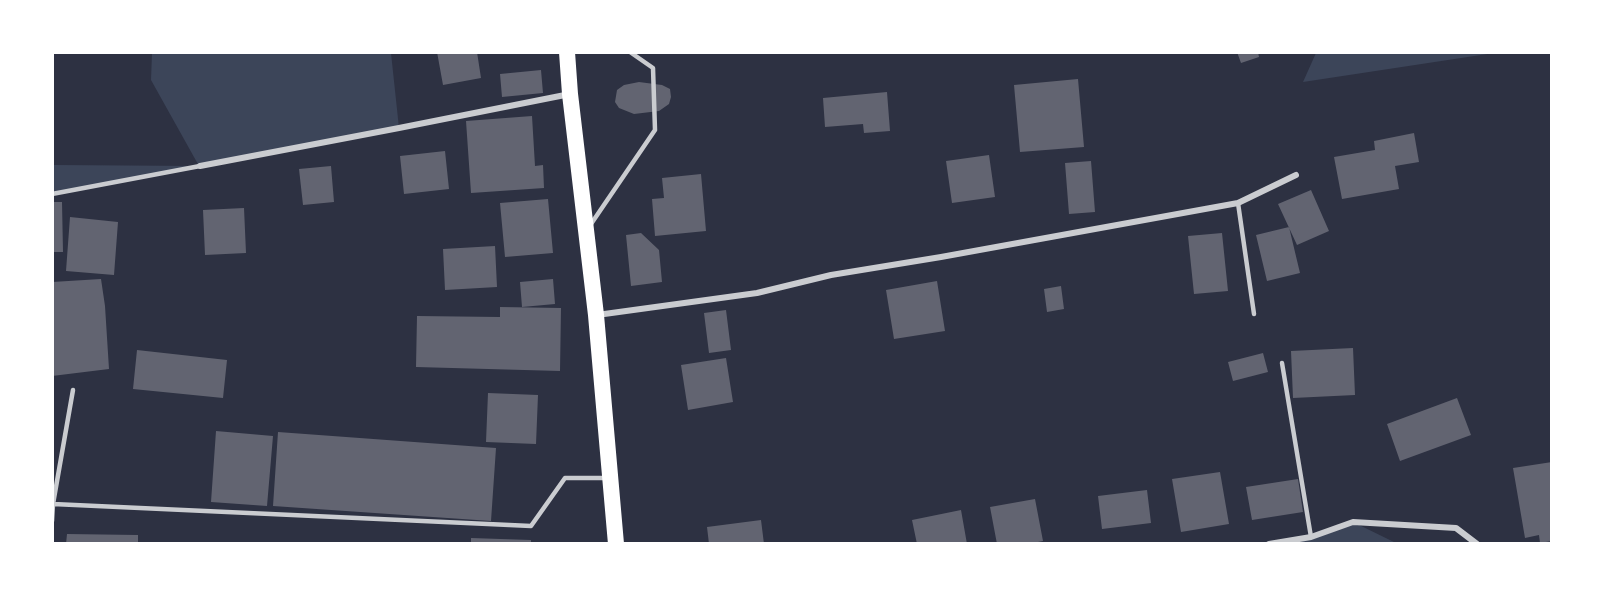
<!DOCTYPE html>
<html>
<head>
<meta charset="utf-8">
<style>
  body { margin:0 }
  #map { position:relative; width:1604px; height:596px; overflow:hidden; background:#2d3142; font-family:"PT Sans Narrow",sans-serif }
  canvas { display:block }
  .frame { position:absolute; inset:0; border:54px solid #fff; pointer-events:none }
</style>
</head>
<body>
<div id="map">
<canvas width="1604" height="596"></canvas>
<div class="frame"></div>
</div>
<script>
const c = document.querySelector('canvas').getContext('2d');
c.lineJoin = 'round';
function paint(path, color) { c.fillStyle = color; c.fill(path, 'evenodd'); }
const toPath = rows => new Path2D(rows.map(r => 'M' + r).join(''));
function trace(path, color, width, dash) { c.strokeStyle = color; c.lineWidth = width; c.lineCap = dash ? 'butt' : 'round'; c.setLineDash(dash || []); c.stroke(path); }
paint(toPath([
  [152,53,391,53,399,128,53,194,53,165,199,166,151,80],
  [1316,53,1317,52,1494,53,1303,82],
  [1353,522,1396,543,1269,544,1311,537]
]), '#3c4559');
paint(toPath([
  [437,52,477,52,481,78,443,85],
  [1237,52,1258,52,1259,57,1241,63],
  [541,70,543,93,502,97,500,74],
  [1078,79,1084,147,1020,152,1014,85],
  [639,82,662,85,670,89,671,97,669,104,659,111,634,114,619,108,615,102,617,90,624,85],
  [887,92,890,131,864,133,863,124,825,127,823,98],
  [532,116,535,166,543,165,544,188,471,193,466,121],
  [1414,133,1419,162,1395,166,1399,189,1342,199,1334,157,1375,150,1374,141],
  [445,151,449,189,404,194,400,156],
  [989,155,995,197,952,203,946,161],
  [1091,161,1095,212,1069,214,1065,163],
  [331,166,334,202,303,205,299,169],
  [701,174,706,231,655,236,652,199,664,198,662,178],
  [1311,190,1329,231,1297,245,1278,204],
  [548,199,553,253,505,257,500,203],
  [52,202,62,202,63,252,52,252],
  [244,208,246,253,205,255,203,210],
  [70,217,118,222,114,275,66,271],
  [1289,227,1300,273,1267,281,1256,235],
  [641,233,659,250,662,282,631,286,626,235],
  [1222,233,1228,291,1194,294,1188,236],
  [495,246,497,287,445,290,443,249],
  [101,279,105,306,109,369,52,376,52,282],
  [553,279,555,304,522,307,520,282],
  [937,281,945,331,894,339,886,290],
  [1061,286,1064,309,1047,312,1044,289],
  [500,307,561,308,560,371,416,367,417,316,500,317],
  [726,310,731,350,709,353,704,313],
  [1353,348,1355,395,1293,398,1291,351],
  [137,350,227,360,223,398,133,389],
  [1263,353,1268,372,1233,381,1228,362],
  [726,358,733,402,688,410,681,365],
  [488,393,538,395,536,444,486,442],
  [1457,398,1471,435,1400,461,1387,424],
  [216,431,273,436,267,506,211,502],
  [278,432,496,448,491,521,273,506],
  [1552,462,1552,541,1540,543,1539,535,1525,538,1513,468],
  [1220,472,1229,524,1181,532,1172,479],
  [1298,479,1303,512,1252,520,1246,487],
  [1147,490,1151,523,1102,529,1098,496],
  [1035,499,1043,541,1028,544,997,544,990,507],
  [961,510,967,544,917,544,912,520],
  [761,520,764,544,709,544,707,527],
  [67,534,138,535,138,544,66,544],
  [471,538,531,540,531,544,471,544]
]), '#626471');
trace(toPath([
  [52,194,200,166],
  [1238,203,1254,314],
  [591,224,655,130,653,68,630,52],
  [1282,363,1311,537],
  [53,504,531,526,565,478,607,478],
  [52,521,53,504,73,390]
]), '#caccd0', 4.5);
trace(toPath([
  [200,166,399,128,570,94],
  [597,315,757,293,831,275,941,257,1238,203,1296,175],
  [1269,544,1311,537,1353,522,1456,528,1477,544]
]), '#caccd0', 6);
trace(toPath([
  [567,52,570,94,596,315,616,544]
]), '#fff', 16);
</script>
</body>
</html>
